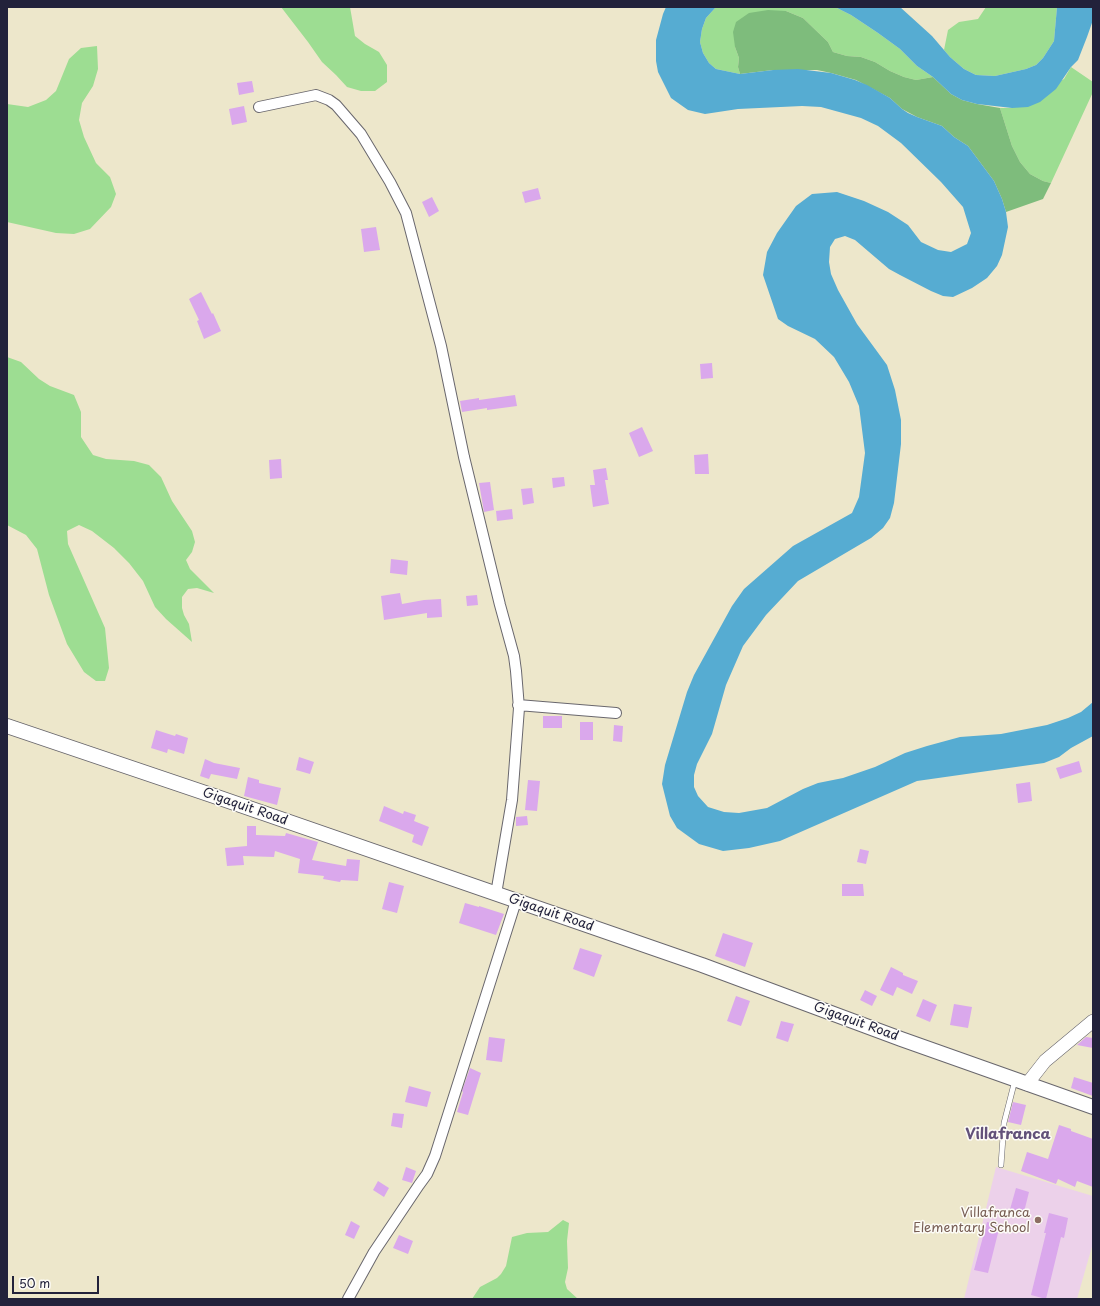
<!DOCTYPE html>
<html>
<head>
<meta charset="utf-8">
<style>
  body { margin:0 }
  #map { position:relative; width:1100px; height:1306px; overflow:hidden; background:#ede7cb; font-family:"Playpen Sans",sans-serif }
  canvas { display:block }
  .frame { position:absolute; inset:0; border:8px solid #22223b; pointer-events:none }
  .scale { position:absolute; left:12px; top:1276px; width:87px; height:18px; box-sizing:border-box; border:2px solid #22223b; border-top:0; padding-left:5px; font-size:12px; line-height:14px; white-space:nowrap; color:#22223b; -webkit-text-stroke:3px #fdfcf7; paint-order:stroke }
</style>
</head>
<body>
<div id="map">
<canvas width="1100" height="1306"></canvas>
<div class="frame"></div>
<div class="scale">50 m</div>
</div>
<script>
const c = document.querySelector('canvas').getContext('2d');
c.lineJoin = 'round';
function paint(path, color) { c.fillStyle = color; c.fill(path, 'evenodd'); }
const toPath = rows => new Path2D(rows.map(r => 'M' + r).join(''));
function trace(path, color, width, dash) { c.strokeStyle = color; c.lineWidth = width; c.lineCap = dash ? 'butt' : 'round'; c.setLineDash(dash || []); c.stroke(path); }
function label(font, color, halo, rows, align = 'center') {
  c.font = font + ' "Playpen Sans",sans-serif'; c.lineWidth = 3; c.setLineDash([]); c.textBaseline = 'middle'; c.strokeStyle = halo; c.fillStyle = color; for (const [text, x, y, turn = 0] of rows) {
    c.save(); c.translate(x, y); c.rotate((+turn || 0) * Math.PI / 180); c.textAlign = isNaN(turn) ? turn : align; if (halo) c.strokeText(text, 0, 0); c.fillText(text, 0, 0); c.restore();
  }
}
paint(toPath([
  [996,1167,1093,1196,1093,1243,1077,1299,964,1299]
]), '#ecd1ea');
paint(toPath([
  [281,7,350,7,355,36,365,44,379,52,387,65,387,82,375,91,361,91,347,87,336,75,322,62,308,42],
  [716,7,835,7,851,15,878,33,900,49,917,66,933,77,916,80,904,77,890,71,875,62,861,57,847,56,833,52,828,42,803,18,786,11,735,47,739,58,738,67,740,74,716,69,709,63,703,53,700,42,702,29,706,18],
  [986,7,1057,7,1054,41,1043,58,1036,65,1026,69,995,76,976,75,964,69,950,57,944,50,948,30,959,22,978,19],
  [97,46,98,69,93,86,82,103,79,120,84,137,96,163,110,177,116,194,111,207,90,229,74,234,56,233,7,222,7,104,28,107,46,100,56,91,69,59,81,48],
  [1071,67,1093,82,1093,92,1051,183,1043,181,1030,174,1020,162,1012,146,1000,108,1012,108,1064,79],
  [7,357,21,362,39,379,50,386,74,395,81,412,81,437,93,455,106,459,134,461,149,465,161,477,172,501,192,531,195,542,192,552,186,560,190,569,214,593,197,588,188,589,182,597,182,608,184,615,189,624,192,642,166,619,155,607,143,581,129,563,114,548,92,531,79,525,67,531,68,544,105,628,109,668,105,681,96,681,84,672,67,644,49,595,37,549,26,535,7,525],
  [563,1220,569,1223,567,1241,568,1268,565,1282,567,1289,578,1299,472,1299,480,1287,497,1278,501,1274,506,1266,512,1237,527,1233,548,1232]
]), '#9ddd92');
paint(toPath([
  [768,10,786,11,803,18,828,42,833,52,847,56,861,57,875,62,890,71,904,77,916,80,933,77,951,94,962,100,977,104,1000,108,1012,146,1020,162,1030,174,1043,181,1051,183,1043,199,1006,212,1002,199,994,181,968,146,954,137,942,126,917,117,902,109,890,98,856,80,831,73,817,70,773,70,740,74,738,67,739,58,735,47,733,32,736,22,749,13]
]), '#7ebc7c');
paint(toPath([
  [666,7,716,7,706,18,702,29,700,42,703,53,709,63,716,69,740,74,773,70,798,69,831,73,855,80,867,85,890,98,902,109,908,113,917,117,942,126,954,137,968,146,994,181,1002,199,1006,212,1008,227,1002,255,997,266,987,278,972,288,953,297,943,296,931,291,900,275,889,269,855,240,845,236,835,239,830,247,829,262,831,274,838,290,857,324,887,365,895,390,901,420,901,444,894,503,890,518,883,528,871,538,798,581,766,615,743,646,726,685,712,734,697,764,694,775,694,787,698,796,708,807,724,812,739,813,767,808,803,789,818,783,843,778,875,767,905,753,927,746,960,737,1001,734,1047,725,1068,718,1081,712,1093,702,1093,736,1071,748,1059,757,1044,763,917,781,780,841,749,848,723,851,699,844,677,828,670,816,662,784,665,765,687,692,694,675,732,606,744,589,793,546,852,513,859,497,865,453,859,406,849,382,834,357,815,339,788,326,778,319,763,275,767,252,777,233,796,206,812,194,837,192,864,201,888,212,908,225,921,242,938,250,951,252,967,244,971,233,963,207,941,182,901,143,878,126,861,118,821,107,802,106,738,109,705,114,688,110,671,98,658,72,656,61,656,40,663,14],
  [835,7,900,7,932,36,950,57,964,69,976,75,995,76,1026,69,1036,65,1043,58,1054,41,1057,7,1093,7,1093,20,1087,37,1078,60,1071,67,1056,89,1040,102,1028,107,1012,108,977,104,962,100,951,94,933,77,917,66,900,49,878,33,851,15]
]), '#56acd2');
paint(toPath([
  [252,81,254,92,239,95,237,83],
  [244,106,247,122,232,125,229,109],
  [538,188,541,199,525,203,522,192],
  [432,197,439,211,429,217,422,202],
  [376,227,380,250,364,252,361,229],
  [201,292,212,314,213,313,221,331,204,339,197,321,199,320,189,299],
  [712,363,713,378,701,379,700,364],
  [515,395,517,406,487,410,487,408,462,412,460,401,479,398,479,400],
  [642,427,653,451,639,457,629,433],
  [708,454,709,474,695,474,694,455],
  [281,459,282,478,270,479,269,460],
  [606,468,608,480,605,480,609,504,593,507,590,485,595,485,593,470],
  [564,477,565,486,553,488,552,478],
  [490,482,494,510,484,512,479,483],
  [532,488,534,503,523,505,521,489],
  [512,509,513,519,497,521,496,511],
  [391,559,408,561,407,575,390,573],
  [400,593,402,604,424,600,441,599,442,617,427,618,427,613,384,620,381,596],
  [477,595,478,605,467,606,466,596],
  [543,716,562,716,562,728,543,728],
  [580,722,593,722,593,740,580,740],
  [614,725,623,726,622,742,613,741],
  [156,730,175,736,176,734,188,738,184,754,168,749,167,753,151,748],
  [299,757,314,762,310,774,296,770],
  [205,759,214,763,240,768,237,779,211,774,209,779,200,776],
  [1079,761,1082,772,1060,779,1056,768],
  [248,777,259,780,259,783,281,788,277,805,244,796],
  [528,780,540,781,537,811,525,810],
  [1030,782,1032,801,1018,803,1016,784],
  [384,806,403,814,404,811,416,815,414,821,429,827,422,846,412,842,414,835,379,821],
  [527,816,528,825,516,826,516,817],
  [247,826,256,826,256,835,285,836,286,833,318,842,312,860,346,866,347,859,360,860,358,881,341,880,340,882,323,879,324,876,298,873,300,859,275,851,274,857,243,856,244,865,227,866,225,848,247,846],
  [860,849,869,851,866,864,857,862],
  [389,882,404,886,397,913,382,909],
  [842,884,863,884,864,896,842,896],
  [465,903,479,907,479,906,504,914,496,935,459,923],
  [723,933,753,943,745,967,715,956],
  [580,948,602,955,594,977,573,969],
  [891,967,903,973,903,975,918,981,912,994,897,987,893,996,880,990],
  [865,990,877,996,872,1006,860,1000],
  [736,996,750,1001,741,1026,727,1021],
  [923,999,937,1005,930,1022,916,1016],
  [954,1004,972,1007,968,1028,950,1025],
  [781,1021,794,1024,788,1042,776,1038],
  [489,1037,505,1039,502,1062,486,1060],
  [1086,1037,1093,1038,1093,1048,1077,1045],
  [470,1068,481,1073,468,1115,457,1112,463,1092,462,1091],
  [1074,1077,1093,1083,1093,1096,1071,1088],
  [409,1086,431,1092,427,1107,405,1102],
  [1013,1102,1026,1105,1021,1125,1008,1122],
  [393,1113,404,1114,402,1128,391,1126],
  [1059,1125,1071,1129,1071,1131,1093,1139,1093,1187,1077,1181,1075,1187,1058,1179,1056,1184,1021,1171,1027,1152,1048,1159],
  [406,1167,416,1171,412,1183,402,1180],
  [378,1181,389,1188,384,1197,373,1190],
  [1016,1188,1029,1192,1023,1216,1009,1213],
  [1049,1213,1068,1218,1064,1238,1061,1237,1046,1299,1031,1295,1046,1233,1044,1233],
  [351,1221,360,1226,354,1239,345,1235],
  [987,1222,1000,1225,988,1273,974,1270],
  [399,1235,413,1241,408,1254,393,1248]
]), '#daa8ec');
const service = toPath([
  [1001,1165,1004,1123,1015,1080]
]);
const minor = toPath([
  [259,107,316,95,329,100,336,105,361,134,390,182,406,213,441,346,464,457,500,605,514,656,516,671,519,708,512,800,496,894],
  [518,705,616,713],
  [348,1299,374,1252,419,1185,427,1174,435,1156,516,901]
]);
const tertiary = toPath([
  [1027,1084,1045,1061,1093,1021]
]);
const secondary = toPath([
  [7,726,220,798,702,965,901,1039,1093,1107]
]);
trace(service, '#69676d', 6);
trace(minor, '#69676d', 12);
trace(tertiary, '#69676d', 14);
trace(secondary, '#69676d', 16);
trace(service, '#fff', 5);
trace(minor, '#fff', 10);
trace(tertiary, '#fff', 13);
trace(secondary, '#fff', 14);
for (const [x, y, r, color] of [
  [1038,1220,4,"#8d6e63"]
]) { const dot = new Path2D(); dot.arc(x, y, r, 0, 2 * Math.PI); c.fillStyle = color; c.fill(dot); trace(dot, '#fdfcf7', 1.5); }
label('13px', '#22223b', '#fdfcf7', [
  ["Gigaquit Road",245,807,19],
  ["Gigaquit Road",551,913,19],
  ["Gigaquit Road",856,1022,20]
]);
label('13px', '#785e54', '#fdfcf7', [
  ["Villafranca",1030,1213],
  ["Elementary School",1030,1228]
], 'right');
label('bold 15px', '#625179', '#fdfcf7', [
  ["Villafranca",1008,1135]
]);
</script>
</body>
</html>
